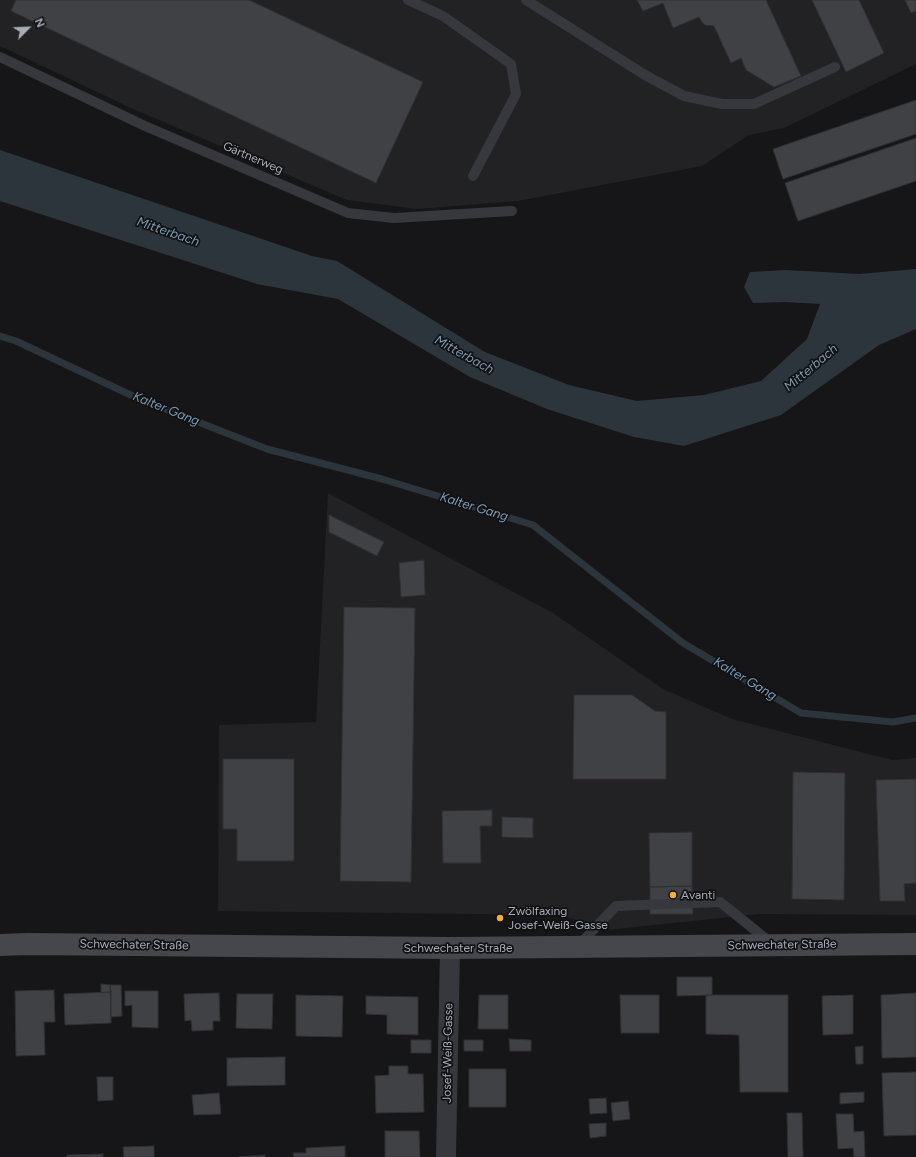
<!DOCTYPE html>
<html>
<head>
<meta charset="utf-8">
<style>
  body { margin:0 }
  #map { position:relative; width:916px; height:1157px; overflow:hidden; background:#161618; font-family:Figtree,sans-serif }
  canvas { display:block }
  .north { position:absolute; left:8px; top:8px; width:40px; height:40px; -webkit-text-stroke:3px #111113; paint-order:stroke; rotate:66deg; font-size:11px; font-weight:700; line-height:16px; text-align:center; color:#a8adb8 }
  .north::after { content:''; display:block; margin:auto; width:14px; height:18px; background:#a8adb8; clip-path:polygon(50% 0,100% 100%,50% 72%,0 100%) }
</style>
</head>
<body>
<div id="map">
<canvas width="916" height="1157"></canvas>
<div class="north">N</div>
</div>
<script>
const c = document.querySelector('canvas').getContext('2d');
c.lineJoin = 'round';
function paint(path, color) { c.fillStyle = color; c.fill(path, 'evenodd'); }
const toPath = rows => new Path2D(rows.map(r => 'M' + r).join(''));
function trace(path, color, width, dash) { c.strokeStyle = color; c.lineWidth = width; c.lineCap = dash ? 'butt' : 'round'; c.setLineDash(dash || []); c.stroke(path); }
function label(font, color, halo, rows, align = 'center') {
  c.font = font + ' Figtree,sans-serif'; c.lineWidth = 3.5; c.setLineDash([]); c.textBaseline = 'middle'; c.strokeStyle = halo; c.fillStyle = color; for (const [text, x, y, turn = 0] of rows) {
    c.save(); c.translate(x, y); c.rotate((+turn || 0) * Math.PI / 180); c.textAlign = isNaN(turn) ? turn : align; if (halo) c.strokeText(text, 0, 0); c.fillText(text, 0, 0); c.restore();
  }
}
paint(toPath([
  [0,0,916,0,916,64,784,128,749,135,702,166,518,201,417,209,347,200,131,108,0,46],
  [328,493,553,613,663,689,732,719,892,760,916,758,916,915,759,914,607,930,561,915,218,911,219,725,316,722]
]), '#222225');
paint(toPath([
  [0,150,312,256,337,261,485,352,569,385,637,401,704,395,761,381,807,339,820,304,785,302,753,303,744,287,750,272,786,270,859,274,916,269,916,329,879,345,781,415,684,446,634,437,547,409,470,377,338,299,257,284,0,201]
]), '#2c353c');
trace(toPath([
  [0,336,16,341,137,398,267,449,382,479,533,525,683,643,801,713,893,722,916,718]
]), '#2c353c', 7);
const building = toPath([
  [16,0,249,0,423,82,376,183,11,11,16,0],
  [637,0,766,0,801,76,774,87,746,70,741,58,731,63,714,26,705,25,702,22,699,17,673,28,663,3,643,11,637,0],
  [812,0,859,0,884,53,846,72,812,0],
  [905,0,916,0,916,11,911,13,905,0],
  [916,100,916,134,783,179,773,149,916,100],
  [916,138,916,181,798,221,785,183,916,138],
  [329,515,384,542,377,556,329,532,329,515],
  [424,560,425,595,401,597,399,563,424,560],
  [344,607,415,608,411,882,340,881,344,607],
  [574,695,632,695,655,711,666,712,666,779,573,779,574,695],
  [223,759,294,759,294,861,237,861,237,829,223,829,223,759],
  [793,772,845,773,844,900,792,899,793,772],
  [916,779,916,883,904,884,905,901,880,901,876,780,916,779],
  [492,810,492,826,480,826,481,863,443,863,442,811,492,810],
  [502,817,533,818,533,838,502,837,502,817],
  [692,832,692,886,650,887,649,833,692,832],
  [692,886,693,914,650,914,650,887,692,886],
  [677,977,712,977,712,995,677,996,677,977],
  [101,984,110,985,111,992,101,993,101,984],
  [110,985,121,985,122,1016,111,1017,110,985],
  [54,990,55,1022,44,1022,45,1055,16,1056,15,991,54,990],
  [125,991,158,991,158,1028,132,1027,132,1005,125,1006,125,991],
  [111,992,111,1023,65,1025,64,994,111,992],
  [219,993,220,1021,213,1021,213,1030,192,1031,191,1020,185,1021,184,994,219,993],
  [916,993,916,1057,882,1058,881,995,916,993],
  [237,994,273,994,272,1029,236,1028,237,994],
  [296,995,343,996,342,1037,296,1036,296,995],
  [479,995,508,995,508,1029,478,1029,479,995],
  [620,995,659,995,659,1033,621,1033,620,995],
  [706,995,788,995,788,1092,740,1092,739,1035,706,1034,706,995],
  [853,995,853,1034,823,1035,822,996,853,995],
  [366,996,418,997,418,1035,387,1034,387,1015,366,1014,366,996],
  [509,1039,531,1040,531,1051,510,1051,509,1039],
  [411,1040,431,1040,431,1053,411,1053,411,1040],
  [464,1040,483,1040,483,1051,464,1051,464,1040],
  [863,1046,863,1064,856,1064,855,1047,863,1046],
  [285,1057,285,1085,227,1086,227,1058,285,1057],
  [389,1066,408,1066,408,1074,423,1074,424,1112,376,1113,375,1076,389,1075,389,1066],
  [469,1069,506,1069,506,1107,469,1107,469,1069],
  [916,1072,916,1135,884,1136,882,1073,916,1072],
  [97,1077,113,1077,113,1100,98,1101,97,1077],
  [864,1092,864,1102,840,1104,840,1093,864,1092],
  [219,1093,221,1114,194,1115,192,1095,219,1093],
  [606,1098,607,1113,590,1114,589,1099,606,1098],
  [628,1101,630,1119,613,1121,611,1103,628,1101],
  [787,1113,802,1113,803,1157,788,1157,787,1113],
  [836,1114,853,1114,854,1132,864,1131,865,1157,854,1157,853,1148,838,1149,836,1114],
  [606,1123,606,1136,590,1138,589,1124,606,1123],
  [385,1131,419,1131,420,1157,385,1157,385,1131],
  [154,1146,154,1157,124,1157,123,1147,154,1146],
  [345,1146,345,1157,294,1157,293,1153,306,1153,306,1148,345,1146],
  [103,1154,103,1157,67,1157,67,1155,103,1154],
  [265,1155,265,1157,238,1157,265,1155]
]);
paint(building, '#404145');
trace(building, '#303034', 1);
trace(toPath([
  [408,0,443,16,511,64,516,94,473,176],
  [526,0,645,75,684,96,722,104,754,104,835,67],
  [0,57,145,126,348,213,394,218,512,211],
  [579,945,616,906,720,902,770,942]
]), '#37383d', 10);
trace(toPath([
  [446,1157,450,948]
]), '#37383d', 20);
trace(toPath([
  [0,945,28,944,450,948,916,944]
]), '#45474d', 22);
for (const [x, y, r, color] of [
  [673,895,4,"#f2b134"],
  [500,918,4,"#f2b134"]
]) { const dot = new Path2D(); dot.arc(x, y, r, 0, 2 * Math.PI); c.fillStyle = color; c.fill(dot); trace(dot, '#111113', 1.5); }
label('12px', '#a8adb8', '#111113', [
  ["Gärtnerweg",253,158,23],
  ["Schwechater Straße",134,945,1],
  ["Schwechater Straße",782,945,-1],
  ["Schwechater Straße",458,948],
  ["Josef-Weiß-Gasse",448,1053,-89]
]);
label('12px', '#a8adb8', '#111113', [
  ["Avanti",681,895],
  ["Zwölfaxing",508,911],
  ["Josef-Weiß-Gasse",508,925]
], 'left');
label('italic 13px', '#7f9bb3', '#111113', [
  ["Mitterbach",168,232,19],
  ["Mitterbach",464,355,29],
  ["Mitterbach",811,368,-40],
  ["Kalter Gang",166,409,22],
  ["Kalter Gang",474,507,17],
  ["Kalter Gang",745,679,31]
]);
</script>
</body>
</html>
